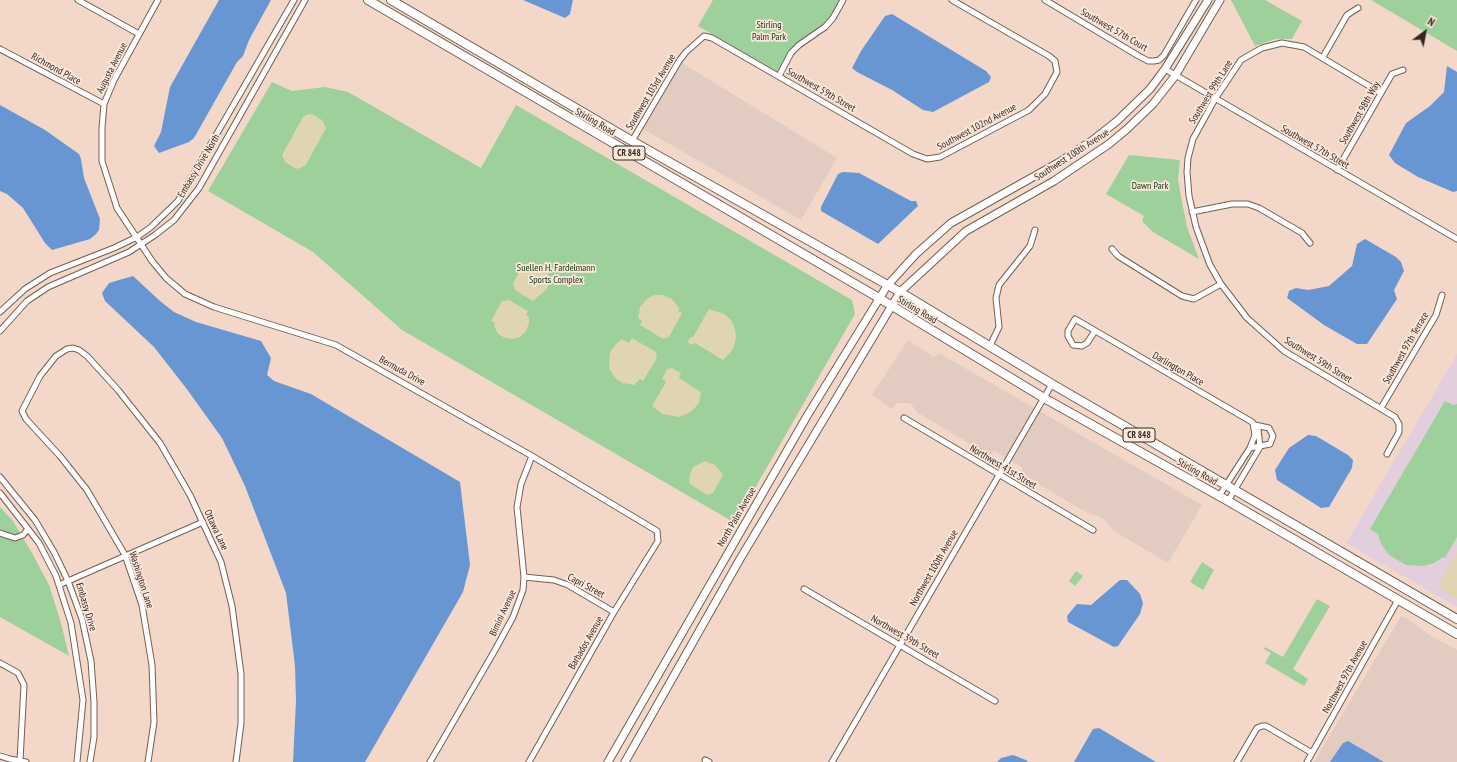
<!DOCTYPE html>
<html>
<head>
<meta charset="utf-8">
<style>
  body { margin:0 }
  #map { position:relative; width:1457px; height:762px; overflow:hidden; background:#f3d8ca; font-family:"PT Sans Narrow",sans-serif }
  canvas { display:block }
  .north { position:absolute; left:1405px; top:12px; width:40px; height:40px; -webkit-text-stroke:3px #fce7db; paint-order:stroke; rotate:32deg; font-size:11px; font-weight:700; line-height:16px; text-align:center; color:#332923 }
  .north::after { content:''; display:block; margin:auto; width:14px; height:18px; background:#332923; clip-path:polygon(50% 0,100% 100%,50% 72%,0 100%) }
</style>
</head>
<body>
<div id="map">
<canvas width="1457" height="762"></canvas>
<div class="north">N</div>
</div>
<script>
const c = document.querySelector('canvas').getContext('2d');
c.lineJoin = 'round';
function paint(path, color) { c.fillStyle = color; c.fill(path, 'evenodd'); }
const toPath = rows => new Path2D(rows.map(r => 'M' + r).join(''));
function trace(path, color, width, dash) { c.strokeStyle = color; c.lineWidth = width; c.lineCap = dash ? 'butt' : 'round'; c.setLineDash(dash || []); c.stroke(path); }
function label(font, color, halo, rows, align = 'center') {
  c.font = font + ' "PT Sans Narrow",sans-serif'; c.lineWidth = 3.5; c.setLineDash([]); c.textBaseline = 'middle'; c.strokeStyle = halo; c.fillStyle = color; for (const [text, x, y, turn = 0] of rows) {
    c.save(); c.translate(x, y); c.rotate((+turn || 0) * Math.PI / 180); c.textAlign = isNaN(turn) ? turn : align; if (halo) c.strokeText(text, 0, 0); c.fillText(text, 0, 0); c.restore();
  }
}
paint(toPath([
  [679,61,837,158,801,220,640,127],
  [908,340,934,357,939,353,1202,505,1168,563,1112,530,1108,523,1099,516,1090,514,1077,507,1020,473,1023,468,994,451,989,455,918,413,910,403,897,403,892,409,872,395],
  [1401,616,1407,618,1426,633,1457,650,1457,762,1314,762]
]), '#e2ccc1');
paint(toPath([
  [1457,354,1457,607,1346,543]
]), '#e2cedc');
paint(toPath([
  [713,0,842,0,829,22,799,45,780,74,698,26],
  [1231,0,1265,0,1302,21,1292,39,1275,39,1255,46],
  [1371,0,1457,0,1457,51],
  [272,82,292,91,325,87,348,92,481,168,516,105,852,300,855,314,735,523,402,330,313,252,208,191],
  [1129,155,1180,160,1178,179,1181,197,1187,227,1199,259,1153,232,1142,221,1144,216,1106,194],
  [1445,401,1453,405,1457,404,1457,537,1445,558,1443,557,1434,563,1423,566,1406,565,1389,555,1381,544,1378,534,1370,529],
  [0,507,13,521,32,553,49,585,61,623,69,656,0,617],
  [1202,562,1214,570,1203,590,1190,582],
  [1076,571,1083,576,1075,586,1069,581],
  [1317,599,1330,606,1293,669,1308,679,1304,686,1265,663,1271,653,1264,649,1265,647,1283,657]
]), '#9dd09a');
paint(toPath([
  [308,114,314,115,322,120,326,128,306,165,300,168,296,169,285,162,282,155,303,117],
  [524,264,527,266,531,264,541,267,546,271,550,279,547,289,533,301,515,290,513,283],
  [655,295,662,295,672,299,679,308,678,311,682,313,669,337,663,339,640,325,642,321,638,318,640,307,648,298],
  [509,300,528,311,526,315,529,317,529,323,526,331,520,337,513,339,505,338,498,334,494,326,495,323,491,321,502,301],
  [709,309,724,314,731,320,735,329,736,337,734,346,730,353,723,360,695,343,691,345,688,342,689,339,693,337],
  [632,338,656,352,657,358,643,381,640,379,634,385,623,383,616,379,610,370,609,362,610,352,616,344,622,339,629,343],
  [672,368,681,373,679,378,701,392,699,403,692,411,680,417,662,414,652,406,666,382,662,379,667,369],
  [705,461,715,465,723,475,713,493,707,495,690,484,689,481,690,474,693,467],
  [1457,551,1457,599,1442,590,1440,582]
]), '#dfd5b0');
paint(toPath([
  [219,0,271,0,249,40,243,56,237,62,194,138,189,142,159,153,154,146,161,132,170,87],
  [523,0,573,0,570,14,565,18],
  [892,14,986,71,991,77,989,82,933,112,923,110,892,90,857,72,852,68,861,51,885,16],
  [1447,66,1457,72,1457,191,1453,192,1418,177,1395,163,1389,155,1406,123,1430,106,1444,92],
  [0,105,45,130,79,154,81,159,84,178,100,219,99,230,96,234,90,239,52,250,45,243,23,208,7,194,0,191],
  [843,172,859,173,911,201,916,201,918,206,878,244,821,211,821,207,838,174],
  [1365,239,1396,257,1401,262,1404,271,1394,290,1397,299,1367,344,1357,344,1324,325,1287,298,1289,291,1296,288,1308,290,1329,286,1352,266,1357,244],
  [133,276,160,301,174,312,196,322,261,341,271,358,267,375,274,381,311,394,460,482,470,565,463,592,365,762,293,762,296,701,295,666,286,593,245,486,222,438,186,388,154,347,105,301,102,293,109,283],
  [1308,435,1316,436,1348,455,1353,460,1352,468,1329,507,1321,508,1277,480,1275,470,1289,448],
  [1120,580,1127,580,1140,594,1143,603,1140,614,1118,646,1114,647,1068,622,1067,616,1077,604,1091,605],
  [1099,728,1156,762,1074,762,1093,729],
  [1348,741,1384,762,1330,762,1343,743],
  [1013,755,1026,760,1028,762,997,762,1001,758]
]), '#6796d2');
const minor = toPath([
  [78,0,139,34],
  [158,0,114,80,104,104,102,128,102,161,117,208,152,261,166,278,185,294,214,307,336,345,532,456,657,531,658,541,614,612,529,762],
  [1045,0,1137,55,1148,61,1154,61,1159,60,1164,55,1196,0],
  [0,49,104,104],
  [1323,57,1347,15,1358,8],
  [1165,69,1457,239],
  [779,76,791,53,799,45,825,27,833,18,843,0],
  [1381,93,1304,47,1282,43,1262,48,1241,60,1215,99,1193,139,1188,158,1187,172,1189,196,1196,227,1210,265,1221,284,1247,318,1284,351,1395,417,1399,424,1399,432,1387,454],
  [632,141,679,61,686,52,704,36,712,38,913,154,927,159,940,157,1029,110,1045,94,1057,72,1055,61,1049,56,952,0],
  [1337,170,1392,74,1403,70],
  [1192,212,1232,204,1248,204,1259,208,1302,233,1310,243],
  [1112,249,1118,256,1182,296,1194,299,1221,284],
  [0,312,25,289,50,273,114,248,137,237,151,227,178,201,294,0],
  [0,331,27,301,48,287,129,252,155,235,174,220,199,188,305,0],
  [1095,331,1087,343,1082,346,1073,345,1068,336,1068,331,1075,319,1252,422,1258,429,1260,447,1228,501],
  [990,346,999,327,996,298,999,285,1030,246,1035,230],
  [1381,408,1436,315,1442,295],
  [904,418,1093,530],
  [1250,448,1270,444,1273,436,1269,428,1255,425],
  [0,477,35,520,54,552,68,581,82,619,91,661,94,702,94,737,90,762],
  [0,493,39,543,56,576,71,623,83,700,77,762],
  [1219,496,1250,448,1255,435,1253,423],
  [0,533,15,538,23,535,28,529],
  [524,577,554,580,568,585,614,612],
  [59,585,203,522],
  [804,589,995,701],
  [0,663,18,673,24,685,20,761],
  [0,756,10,759,26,762],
  [705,760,709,762],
  [148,762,154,722,152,665,142,605,125,555,87,490,60,456,26,419,22,411,40,376,56,356,67,349,73,348,79,350,87,356,118,390,160,443,190,495,221,562,232,606,241,674,241,723,236,762],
  [430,762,495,650,513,617,523,590,524,577,517,507,521,484,532,456],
  [832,762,1052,384],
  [1237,762,1257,728,1262,726,1266,726,1312,753],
  [1307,762,1398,600]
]);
const secondary = toPath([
  [608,762,807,416,887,286,916,254,951,223,1058,163,1093,140,1117,121,1150,89,1165,69,1208,0],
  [625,762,740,559,900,292,966,231,1054,181,1109,144,1127,129,1153,104,1175,76,1220,0]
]);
const primary = toPath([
  [368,0,879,298,1044,398,1228,501,1457,634],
  [391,0,632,141,900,292,1052,384,1457,619]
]);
trace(minor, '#745e51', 7);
trace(secondary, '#745e51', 9);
trace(primary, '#745e51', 10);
trace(minor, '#fff', 5);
trace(secondary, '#fff', 7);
trace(primary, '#fff', 8);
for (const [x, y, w] of [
  [629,153,32],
  [1139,435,32]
]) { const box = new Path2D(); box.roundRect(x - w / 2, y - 7, w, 14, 3); c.fillStyle = '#fce7db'; c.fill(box); trace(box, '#332923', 1); }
label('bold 9px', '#332923', null, [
  ["CR 848",629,153],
  ["CR 848",1139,435]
]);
label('10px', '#0b330b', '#fce7db', [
  ["Stirling",769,25],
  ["Palm Park",769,37],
  ["Dawn Park",1150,186],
  ["Suellen H. Fardelmann",556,268],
  ["Sports Complex",556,280]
]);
label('10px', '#332923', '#fce7db', [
  ["Southwest 57th Court",1114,30,30],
  ["Augusta Avenue",112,68,-63],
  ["Richmond Place",56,69,29],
  ["Southwest 59th Street",821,90,30],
  ["Southwest 103rd Avenue",651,92,-59],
  ["Southwest 99th Lane",1211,92,-58],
  ["Southwest 98th Way",1360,113,-60],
  ["Stirling Road",595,122,30],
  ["Southwest 102nd Avenue",977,127,-28],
  ["Southwest 57th Street",1315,147,30],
  ["Southwest 100th Avenue",1072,155,-33],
  ["Embassy Drive North",199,166,-59],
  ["Stirling Road",917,310,31],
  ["Southwest 97th Terrace",1406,348,-60],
  ["Southwest 59th Street",1318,360,32],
  ["Darlington Place",1178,369,30],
  ["Bermuda Drive",402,371,29],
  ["Northwest 41st Street",1003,467,31],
  ["Stirling Road",1197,472,29],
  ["North Palm Avenue",737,517,-60],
  ["Ottawa Lane",216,530,65],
  ["Northwest 100th Avenue",934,568,-60],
  ["Washington Lane",141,580,72],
  ["Capri Street",586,586,28],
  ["Embassy Drive",86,607,73],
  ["Bimini Avenue",503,613,-65],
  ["Northwest 39th Street",905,637,30],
  ["Barbados Avenue",586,643,-60],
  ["Northwest 97th Avenue",1345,677,-61]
]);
</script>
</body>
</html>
